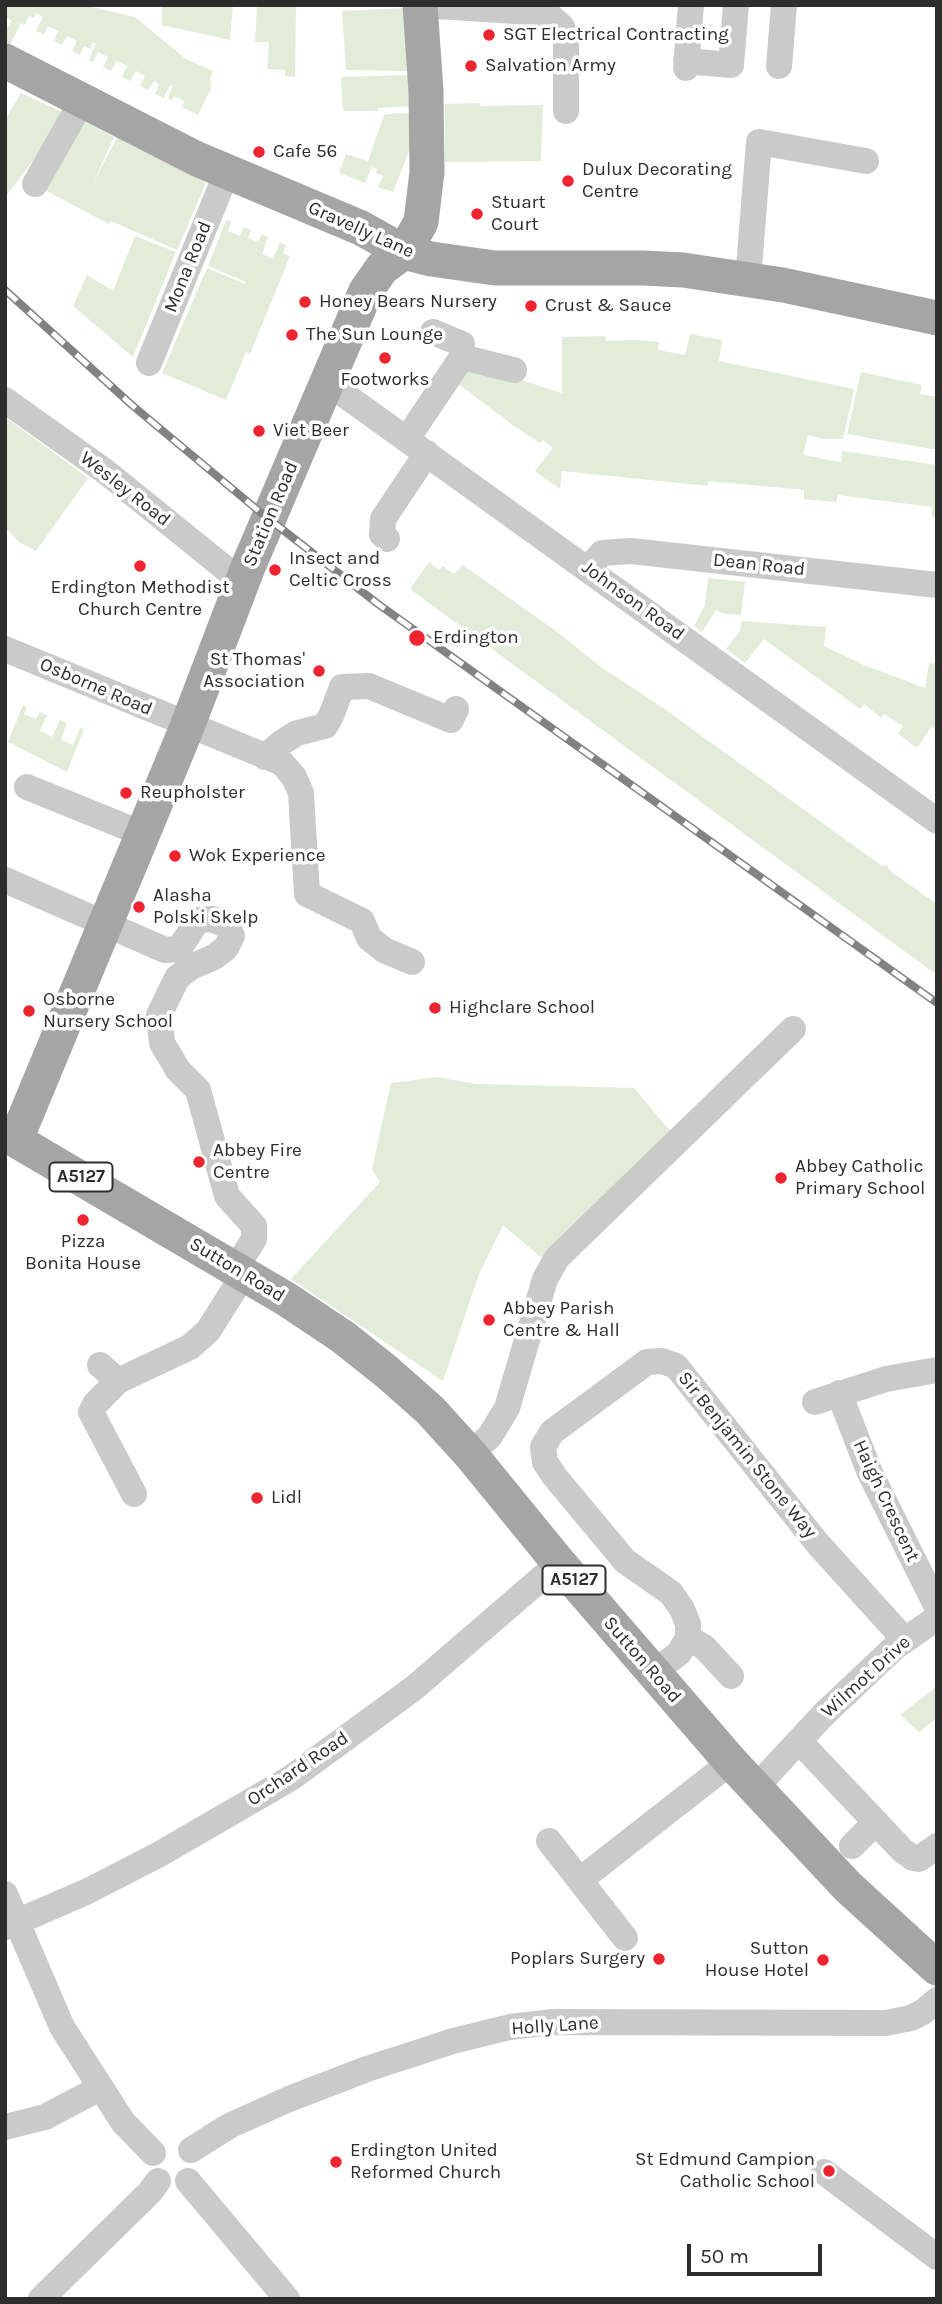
<!DOCTYPE html>
<html>
<head>
<meta charset="utf-8">
<style>
  body { margin:0 }
  #map { position:relative; width:942px; height:2304px; overflow:hidden; background:#fff; font-family:Karla,sans-serif }
  canvas { display:block }
  .frame { position:absolute; inset:0; border:7px solid #2d2d2d; pointer-events:none }
  .scale { position:absolute; left:687px; top:2244px; width:135px; height:32px; box-sizing:border-box; border:4px solid #2d2d2d; border-top:0; padding-left:9px; font-size:21px; line-height:24px; white-space:nowrap; color:#2d2d2d; -webkit-text-stroke:5px #fff; paint-order:stroke }
</style>
</head>
<body>
<div id="map">
<canvas width="942" height="2304"></canvas>
<div class="frame"></div>
<div class="scale">50 m</div>
</div>
<script>
const c = document.querySelector('canvas').getContext('2d');
c.lineJoin = 'round';
function paint(path, color) { c.fillStyle = color; c.fill(path, 'evenodd'); }
const toPath = rows => new Path2D(rows.map(r => 'M' + r).join(''));
function trace(path, color, width, dash) { c.strokeStyle = color; c.lineWidth = width; c.lineCap = dash ? 'butt' : 'round'; c.setLineDash(dash || []); c.stroke(path); }
function label(font, color, halo, rows, align = 'center') {
  c.font = font + ' Karla,sans-serif'; c.lineWidth = 7; c.setLineDash([]); c.textBaseline = 'middle'; c.strokeStyle = halo; c.fillStyle = color; for (const [text, x, y, turn = 0] of rows) {
    c.save(); c.translate(x, y); c.rotate((+turn || 0) * Math.PI / 180); c.textAlign = isNaN(turn) ? turn : align; if (halo) c.strokeText(text, 0, 0); c.fillText(text, 0, 0); c.restore();
  }
}
paint(toPath([
  [5,5,83,5,135,17,186,59,213,71,210,79,211,89,198,115,182,107,184,101,174,96,172,100,168,98,173,85,169,86,164,98,155,94,159,84,154,81,148,90,140,86,145,76,136,71,130,81,122,77,127,66,117,61,111,71,103,67,108,57,98,52,93,62,89,60,96,43,93,43,90,49,84,46,80,55,72,51,77,41,67,36,62,45,54,41,58,31,48,26,44,35,36,31,43,17,37,13,34,18,29,16,25,25,21,23,10,45,5,42,5,30,12,21,5,16],
  [162,5,233,5,230,40,162,25],
  [257,5,296,5,295,77,285,76,285,70,267,69,269,42,255,42],
  [405,8,409,71,346,70,342,11],
  [409,75,411,106,378,108,378,111,343,111,341,77],
  [21,93,68,115,5,197,5,120],
  [479,103,480,106,543,105,541,161,445,162,445,104],
  [397,113,414,114,409,151,393,192,378,187,383,176,376,173,377,169,372,167,365,183,339,173,346,154,368,161,384,115],
  [77,118,114,137,93,183,117,138,206,183,177,250,111,221,109,224,43,189],
  [226,220,231,222,228,231,233,233,240,236,244,227,251,230,248,238,258,242,262,234,268,237,262,254,273,259,280,242,286,245,283,253,290,256,250,354,246,352,226,400,162,373,207,268,245,284,246,282,208,266],
  [135,236,176,252,133,357,73,306,87,275,113,291],
  [690,334,722,340,719,361,854,389,843,439,823,439,808,435,803,455,841,462,842,451,937,465,937,517,932,517,932,507,838,495,836,502,804,499,804,490,709,481,708,486,562,471,560,489,535,471,553,448,543,440,540,443,514,426,454,381,466,366,483,368,562,393,562,337,605,336,606,341,634,340,659,342,658,350,685,355],
  [861,372,922,385,920,394,937,397,937,450,847,434],
  [5,417,88,478,36,551,19,542,5,527],
  [429,562,439,570,443,566,454,574,463,565,560,634,601,667,663,708,882,866,886,865,893,873,937,904,937,975,410,589],
  [708,578,745,582,741,615,726,614,716,610,702,632,694,626,705,605],
  [742,621,826,627,824,646,864,665,925,688,929,663,937,664,937,730,931,727,918,747,916,747,898,734,903,726,884,714,881,718,864,704,860,709,764,639,745,663,726,649,740,631],
  [23,705,27,707,24,714,36,719,40,712,47,715,40,731,52,737,60,720,67,723,61,740,73,745,80,728,84,729,67,772,8,742],
  [437,1077,476,1084,634,1088,671,1132,545,1261,503,1225,479,1274,443,1381,291,1279,380,1182,372,1169,391,1083],
  [937,1686,937,1718,919,1732,900,1715]
]), '#e3ecd9');
trace(toPath([
  [420,5,532,12,552,18,562,27,566,38,566,111],
  [686,61,731,65,736,5],
  [779,66,784,5],
  [686,68,691,5],
  [35,184,82,101],
  [748,280,759,142,866,161],
  [462,357,514,370],
  [149,363,227,172],
  [328,383,937,821],
  [5,400,106,472,242,582],
  [407,439,462,357,462,344,433,332],
  [387,539,382,534,383,519,427,453],
  [588,568,602,553,631,551,937,585],
  [5,649,282,763,294,777,301,793,307,894,362,921,369,938,384,950,412,962],
  [265,757,281,743,297,733,325,726,331,716,342,687,369,686,451,720,456,709],
  [27,787,143,834],
  [5,880,165,950,179,949,198,920,213,919,227,926,232,936,226,948,214,957,191,967,177,978,159,1015,162,1043,178,1070,198,1090,227,1196,254,1226,254,1239,235,1269],
  [100,1365,118,1381],
  [839,1393,870,1473,937,1607],
  [815,1402,886,1379,937,1370],
  [470,1454,490,1436,507,1408,545,1279,557,1258,793,1029],
  [134,1494,91,1412,95,1404,118,1381,190,1347,208,1331,244,1274],
  [688,1638,704,1647,731,1676],
  [653,1673,679,1653,688,1638,688,1624,682,1609,671,1593,625,1561,555,1477,545,1462,543,1447,552,1432,647,1362,662,1361,676,1366,818,1544,904,1639],
  [799,1741,902,1850,913,1858,919,1859,937,1846],
  [755,1788,824,1714,895,1647,937,1618],
  [549,1841,625,1938],
  [852,1846,876,1822],
  [580,1880,731,1762],
  [5,1894,62,2027,123,2122,153,2153],
  [5,1927,86,1892,158,1855,291,1778,414,1688,559,1563],
  [5,2127,45,2117,100,2088],
  [191,2150,229,2126,289,2099,367,2069,453,2041,510,2027,553,2022,886,2023,911,2018,923,2012,937,2000],
  [824,2172,937,2257],
  [188,2181,287,2299],
  [41,2299,150,2192,158,2181]
]), '#cacaca', 26);
trace(toPath([
  [5,61,197,159,361,228,404,252,431,259,495,268,643,268,683,270,783,285,937,318],
  [5,1134,286,1299,343,1337,387,1372,430,1410,470,1454,559,1563,731,1762,848,1887,937,1968],
  [16,1139,185,732,248,567,366,291,382,268,404,252,421,222,427,172,426,91,420,5]
]), '#a5a5a5', 35);
const rail = toPath([
  [5,290,133,406,260,512,378,604,937,1003]
]);
trace(rail, '#828282', 8);
trace(rail, '#fff', 5, [16]);
for (const [x, y, r, color] of [
  [489,35,7,"#ef2431"],
  [471,66,7,"#ef2431"],
  [259,152,7,"#ef2431"],
  [568,181,7,"#ef2431"],
  [477,214,7,"#ef2431"],
  [305,302,7,"#ef2431"],
  [531,306,7,"#ef2431"],
  [292,335,7,"#ef2431"],
  [385,358,7,"#ef2431"],
  [259,431,7,"#ef2431"],
  [140,566,7,"#ef2431"],
  [275,570,7,"#ef2431"],
  [417,638,9,"#ef2431"],
  [319,671,7,"#ef2431"],
  [126,793,7,"#ef2431"],
  [175,856,7,"#ef2431"],
  [139,907,7,"#ef2431"],
  [435,1008,7,"#ef2431"],
  [29,1011,7,"#ef2431"],
  [199,1162,7,"#ef2431"],
  [781,1178,7,"#ef2431"],
  [83,1220,7,"#ef2431"],
  [489,1320,7,"#ef2431"],
  [257,1498,7,"#ef2431"],
  [659,1959,7,"#ef2431"],
  [823,1960,7,"#ef2431"],
  [336,2162,7,"#ef2431"],
  [829,2171,7,"#ef2431"]
]) { const dot = new Path2D(); dot.arc(x, y, r, 0, 2 * Math.PI); c.fillStyle = color; c.fill(dot); trace(dot, '#fff', 2.5); }
for (const [x, y, w] of [
  [81,1177,63],
  [574,1580,63]
]) { const box = new Path2D(); box.roundRect(x - w / 2, y - 14.5, w, 29, 5); c.fillStyle = '#fff'; c.fill(box); trace(box, '#2d2d2d', 2); }
label('bold 18px', '#2d2d2d', null, [
  ["A5127",81,1177],
  ["A5127",574,1580]
]);
label('19px', '#2d2d2d', '#fff', [
  ["SGT Electrical Contracting",503,35],
  ["Salvation Army",485,66],
  ["Cafe 56",273,152],
  ["Dulux Decorating",582,170],
  ["Centre",582,192],
  ["Stuart",491,203],
  ["Court",491,225],
  ["Honey Bears Nursery",319,302],
  ["Crust & Sauce",545,306],
  ["The Sun Lounge",306,335],
  ["Footworks",385,380,"center"],
  ["Viet Beer",273,431],
  ["Insect and",289,559],
  ["Celtic Cross",289,581],
  ["Erdington Methodist",140,588,"center"],
  ["Church Centre",140,610,"center"],
  ["Erdington",433,638],
  ["St Thomas'",305,660,"right"],
  ["Association",305,682,"right"],
  ["Reupholster",140,793],
  ["Wok Experience",189,856],
  ["Alasha",153,896],
  ["Polski Skelp",153,918],
  ["Osborne",43,1000],
  ["Nursery School",43,1022],
  ["Highclare School",449,1008],
  ["Abbey Fire",213,1151],
  ["Centre",213,1173],
  ["Abbey Catholic",795,1167],
  ["Primary School",795,1189],
  ["Pizza",83,1242,"center"],
  ["Bonita House",83,1264,"center"],
  ["Abbey Parish",503,1309],
  ["Centre & Hall",503,1331],
  ["Lidl",271,1498],
  ["Sutton",809,1949,"right"],
  ["House Hotel",809,1971,"right"],
  ["Poplars Surgery",645,1959,"right"],
  ["Erdington United",350,2151],
  ["Reformed Church",350,2173],
  ["St Edmund Campion",815,2160,"right"],
  ["Catholic School",815,2182,"right"]
], 'left');
label('19px', '#2d2d2d', '#fff', [
  ["Gravelly Lane",361,230,24],
  ["Mona Road",188,267,-68],
  ["Wesley Road",125,489,38],
  ["Station Road",271,514,-67],
  ["Dean Road",759,565,6],
  ["Johnson Road",633,601,36],
  ["Osborne Road",96,687,23],
  ["Sutton Road",237,1270,31],
  ["Sir Benjamin Stone Way",747,1455,51],
  ["Haigh Crescent",886,1501,65],
  ["Sutton Road",642,1660,49],
  ["Wilmot Drive",866,1677,-42],
  ["Orchard Road",298,1769,-34],
  ["Holly Lane",555,2026,-4]
]);
</script>
</body>
</html>
